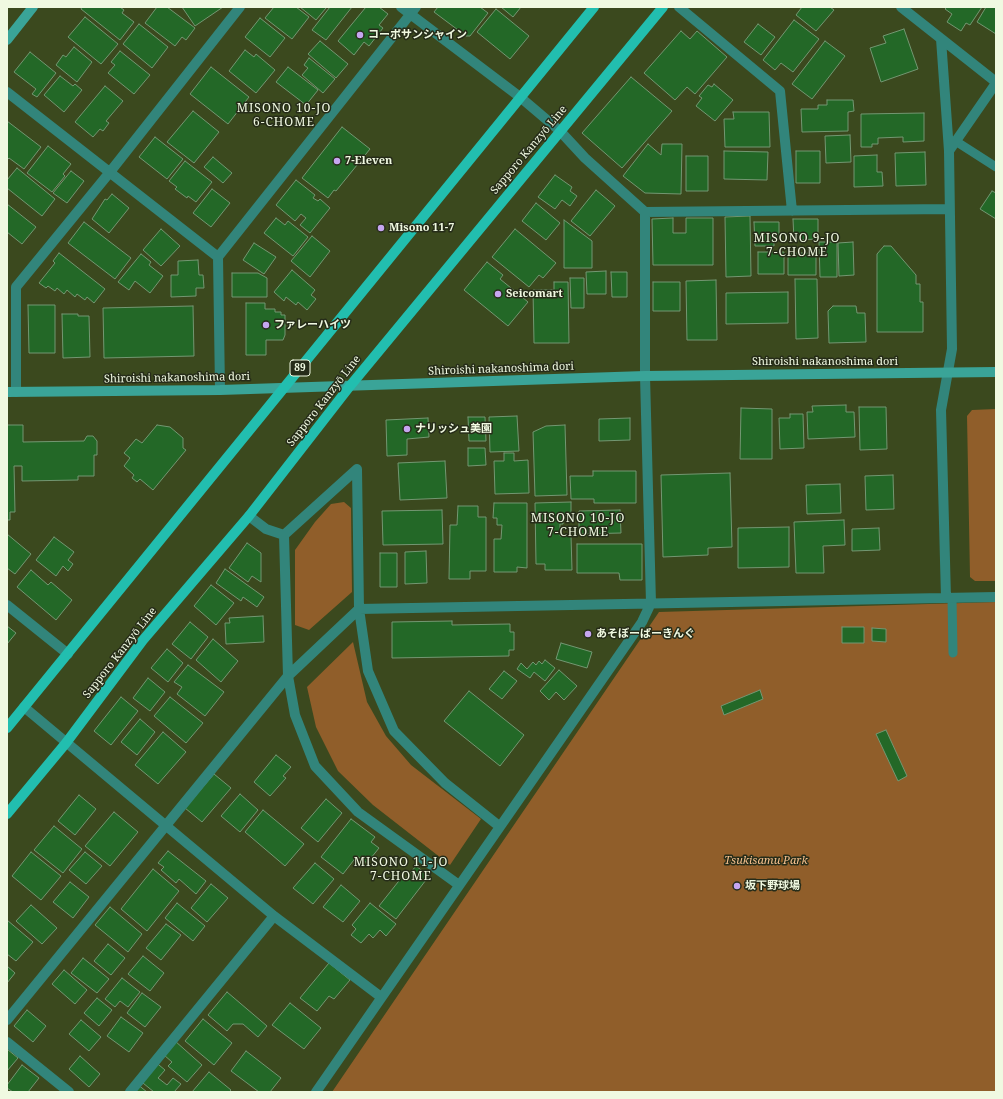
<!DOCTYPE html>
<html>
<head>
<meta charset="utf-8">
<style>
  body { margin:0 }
  #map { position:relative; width:1003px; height:1099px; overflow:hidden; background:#3b491e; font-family:"Noto Serif",serif }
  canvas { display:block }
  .frame { position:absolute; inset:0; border:8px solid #f0f9e1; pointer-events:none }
</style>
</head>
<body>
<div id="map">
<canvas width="1003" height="1099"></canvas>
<div class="frame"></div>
</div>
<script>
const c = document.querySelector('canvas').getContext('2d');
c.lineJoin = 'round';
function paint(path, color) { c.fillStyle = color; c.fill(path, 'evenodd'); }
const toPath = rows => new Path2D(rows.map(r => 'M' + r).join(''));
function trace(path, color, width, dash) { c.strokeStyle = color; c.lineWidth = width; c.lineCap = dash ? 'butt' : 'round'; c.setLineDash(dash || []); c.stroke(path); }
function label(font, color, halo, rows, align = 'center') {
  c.font = font + ' "Noto Serif","Noto Sans JP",serif'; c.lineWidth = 3; c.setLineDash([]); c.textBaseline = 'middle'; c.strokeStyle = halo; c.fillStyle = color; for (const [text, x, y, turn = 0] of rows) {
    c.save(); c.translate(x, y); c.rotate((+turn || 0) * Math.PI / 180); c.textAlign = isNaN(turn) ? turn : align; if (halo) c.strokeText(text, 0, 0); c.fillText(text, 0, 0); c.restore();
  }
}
paint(toPath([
  [996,409,996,581,975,581,970,577,967,416,972,410],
  [344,502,351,508,352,592,309,630,295,625,295,550,315,522,331,504],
  [996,602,996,1092,332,1092,659,612],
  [353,642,367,702,386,736,411,765,481,819,450,865,373,805,338,771,316,727,307,687]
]), '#905e2a');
const building = toPath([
  [82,7,120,7,124,10,122,13,134,22,120,40,81,9,82,7],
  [157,7,167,7,195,28,186,40,182,37,175,46,145,23,157,7],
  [182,7,223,7,195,26,182,7],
  [274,7,296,7,309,17,292,39,265,18,274,7],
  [300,7,324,7,326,8,316,20,300,7],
  [330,7,352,7,326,40,312,30,330,7],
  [366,7,379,7,388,14,379,25,383,28,369,46,364,42,354,55,338,41,366,7],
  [438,7,480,7,488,13,470,36,466,36,434,12,438,7],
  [501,7,521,7,513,17,501,7],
  [802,7,830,7,834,10,816,31,796,15,802,7],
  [947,7,982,7,970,25,966,23,961,31,947,22,952,14,945,9,947,7],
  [986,7,996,7,996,34,977,22,986,7],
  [496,9,529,36,510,59,477,32,496,9],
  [85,17,118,44,101,64,68,37,85,17],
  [260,18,285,38,270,57,245,37,260,18],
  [794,20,819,39,793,72,781,63,775,70,763,60,794,20],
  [139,24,168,47,152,68,123,44,139,24],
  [758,24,775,37,761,55,744,42,758,24],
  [904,29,918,69,881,82,870,48,886,43,883,36,904,29],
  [681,31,690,39,697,31,727,57,695,94,687,87,675,100,644,73,681,31],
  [320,41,348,64,336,78,308,54,320,41],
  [825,41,845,56,812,99,792,84,825,41],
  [74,47,92,62,77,82,56,65,63,55,66,57,74,47],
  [245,50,254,57,256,54,275,70,256,93,229,71,245,50],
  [120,51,150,75,134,94,108,73,115,65,111,62,120,51],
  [30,52,56,73,37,97,32,94,36,89,14,72,30,52],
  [309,58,335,79,323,93,302,75,308,68,304,65,309,58],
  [211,67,249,97,228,124,190,94,211,67],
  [288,67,318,90,306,105,276,82,288,67],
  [60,76,73,86,75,84,82,90,64,112,44,95,60,76],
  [631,77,672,111,622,168,582,133,631,77],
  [714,84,733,100,715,121,696,106,702,98,699,96,708,85,712,87,714,84],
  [105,86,123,101,106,121,109,123,103,131,100,129,93,137,75,122,105,86],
  [827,100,853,100,854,111,848,112,848,131,802,132,801,109,818,109,818,105,827,105,827,100],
  [193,111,219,132,194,163,167,142,193,111],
  [733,112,769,112,770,147,725,147,724,119,734,119,733,112],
  [924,113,924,141,903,142,903,137,878,138,878,144,872,144,872,147,861,147,861,114,924,113],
  [7,121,41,147,24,169,9,158,7,160,7,121],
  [342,127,370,149,336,191,334,190,328,198,302,178,342,127],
  [850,135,851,162,826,163,825,136,850,135],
  [155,137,183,159,167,179,139,157,155,137],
  [648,144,661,155,662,144,682,144,681,194,645,193,623,176,648,144],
  [48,146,71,164,63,174,65,176,52,192,27,173,48,146],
  [724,151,768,152,767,180,724,179,724,151],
  [796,151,820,151,820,183,796,183,796,151],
  [925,152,926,185,896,186,895,153,925,152],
  [877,155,877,172,882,172,883,186,854,187,854,156,877,155],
  [686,156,708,156,708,191,686,191,686,156],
  [213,157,232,173,223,183,204,167,213,157],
  [185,161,212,182,196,202,188,196,187,198,175,189,177,187,169,181,185,161],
  [17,168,55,199,42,216,7,188,7,180,17,168],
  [71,171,84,181,67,203,53,193,71,171],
  [555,175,572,187,570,191,577,196,570,206,562,200,555,209,538,197,555,175],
  [296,180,315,195,313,198,318,201,320,199,330,208,310,233,300,225,306,218,301,214,295,221,276,205,296,180],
  [212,189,230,203,211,227,193,213,212,189],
  [596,190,615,206,590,236,571,221,596,190],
  [992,191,996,193,996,219,980,209,992,191],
  [112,194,129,208,109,233,92,219,105,199,107,200,112,194],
  [536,203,560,223,546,240,522,221,536,203],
  [7,204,36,227,22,244,7,232,7,204],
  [750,216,751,276,726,277,725,217,750,216],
  [276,218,285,225,288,221,308,237,293,256,264,233,276,218],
  [673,218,673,233,686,233,686,218,713,218,713,265,653,265,652,219,673,218],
  [793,219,818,219,818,239,794,240,793,219],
  [564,220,592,241,592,268,564,268,564,220],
  [84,222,131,258,115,279,68,243,84,222],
  [754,222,779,222,779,238,774,238,774,246,755,246,754,222],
  [161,229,180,246,161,266,143,250,161,229],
  [515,229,556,263,543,278,539,275,529,287,492,257,515,229],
  [312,236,330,251,310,277,291,261,312,236],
  [819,242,837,242,837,277,820,277,819,242],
  [853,242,854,275,839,276,838,243,853,242],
  [254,243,276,257,264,274,243,260,254,243],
  [884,246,891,246,916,275,916,284,920,284,920,302,923,302,923,332,877,332,877,254,884,246],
  [758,252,784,252,784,274,758,274,758,252],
  [59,253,105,289,94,303,87,297,85,300,77,294,75,297,67,290,64,294,57,288,55,291,48,286,46,288,39,283,55,263,53,261,59,253],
  [788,253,816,253,816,275,788,275,788,253],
  [141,254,151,262,149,265,163,276,150,293,135,281,129,290,118,282,141,254],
  [198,260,199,275,203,275,204,288,196,288,196,296,171,297,171,275,178,275,178,261,198,260],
  [487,262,503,275,500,279,528,302,508,326,464,290,487,262],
  [292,270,315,290,311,295,316,299,307,310,298,302,296,305,286,297,284,301,274,292,292,270],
  [606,271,606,294,587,294,586,272,606,271],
  [611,272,627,272,627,297,612,297,611,272],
  [232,273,258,273,267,278,267,297,232,297,232,273],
  [570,278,584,278,584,308,571,308,570,278],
  [795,279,817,279,818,338,796,339,795,279],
  [716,280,717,340,687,340,686,281,716,280],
  [554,282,568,282,569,343,534,343,533,290,554,290,554,282],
  [653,282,680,282,680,311,653,311,653,282],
  [788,292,788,323,726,324,726,293,788,292],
  [246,303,265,303,265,309,275,309,275,312,281,312,281,315,285,315,285,335,283,340,266,340,266,355,246,355,246,303],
  [28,305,55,305,55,353,29,353,28,305],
  [193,306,194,356,104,358,103,308,193,306],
  [833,306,856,306,857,313,865,313,866,342,829,343,828,311,833,306],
  [62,314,78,314,78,316,89,316,90,357,63,358,62,314],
  [846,405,846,412,854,412,855,437,808,439,807,412,813,412,812,406,846,405],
  [859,407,886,407,887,449,860,450,859,407],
  [741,408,772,409,772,459,740,459,741,408],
  [790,414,803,414,804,448,780,449,779,418,790,418,790,414],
  [517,416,519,451,490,452,489,417,517,416],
  [468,417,485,417,486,441,469,441,468,417],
  [428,418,429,437,407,439,407,455,387,456,386,420,428,418],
  [630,418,630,440,599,441,599,419,630,418],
  [7,425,23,425,23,442,84,441,87,436,93,436,97,441,97,455,94,455,94,476,78,476,78,480,22,481,22,466,14,466,15,512,10,512,10,520,7,520,7,425],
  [157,425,170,427,183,438,183,448,186,450,153,490,140,479,137,482,132,478,134,475,124,466,130,458,124,453,136,439,142,443,157,425],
  [565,425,567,495,535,496,533,432,546,426,565,425],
  [468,448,485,448,486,465,468,466,468,448],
  [504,453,514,453,514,461,528,460,529,493,495,494,494,461,504,461,504,453],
  [445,461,447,498,400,500,398,463,445,461],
  [593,471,636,471,636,503,594,503,594,499,571,499,570,476,593,476,593,471],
  [730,473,732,547,708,548,708,555,663,557,661,475,730,473],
  [893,475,894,509,866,510,865,476,893,475],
  [840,484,841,513,807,514,806,485,840,484],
  [571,502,571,515,563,515,563,524,560,524,560,536,571,536,572,570,545,570,545,564,536,564,535,503,571,502],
  [494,503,527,503,527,568,517,567,517,572,494,572,494,539,501,539,502,525,497,525,497,518,493,518,494,503],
  [458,506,478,506,478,517,486,517,486,571,470,571,470,579,449,579,450,525,457,525,458,506],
  [442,510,443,544,383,545,382,511,442,510],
  [620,510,621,533,579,534,579,511,620,510],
  [844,520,845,545,823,546,824,573,796,573,794,522,844,520],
  [789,527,789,567,738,568,738,528,789,527],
  [879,528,880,550,852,551,852,529,879,528],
  [7,534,31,554,15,574,7,568,7,534],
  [54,537,74,552,68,560,73,564,68,571,63,566,56,576,36,560,54,537],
  [247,543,261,553,261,582,252,576,248,582,229,568,247,543],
  [577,544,642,544,642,580,620,580,619,573,577,573,577,544],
  [426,551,427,583,405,584,405,552,426,551],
  [380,553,397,553,397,587,380,587,380,553],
  [225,569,264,597,257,607,243,597,241,601,216,583,225,569],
  [31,570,48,585,51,582,72,600,56,620,17,587,31,570],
  [211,585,234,603,216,625,194,606,211,585],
  [263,616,264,642,226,644,225,623,230,623,229,618,263,616],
  [452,621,452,625,510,624,510,632,514,632,514,650,509,650,509,656,392,658,392,622,452,621],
  [190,622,208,637,191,659,172,644,190,622],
  [7,626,16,633,7,644,7,626],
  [842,627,864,627,864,643,842,643,842,627],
  [872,628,886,629,886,642,872,641,872,628],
  [213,639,238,661,221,682,196,660,213,639],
  [561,643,592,652,587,668,556,659,561,643],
  [167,649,183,663,168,682,151,668,167,649],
  [545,660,555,668,545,681,534,672,530,678,517,669,521,663,527,669,533,662,536,665,539,661,542,664,545,660],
  [188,665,224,692,205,716,177,694,182,687,174,682,188,665],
  [559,670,577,686,564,700,556,692,549,700,540,691,559,670],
  [504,671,517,681,502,699,489,689,504,671],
  [148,678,165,692,150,711,133,698,148,678],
  [760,690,763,699,724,715,721,706,760,690],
  [469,691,524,735,500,766,444,721,469,691],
  [121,697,138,711,111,745,94,731,121,697],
  [170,697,203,723,186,743,154,716,170,697],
  [140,719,155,732,137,755,121,742,140,719],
  [886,730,907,776,898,781,876,734,886,730],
  [163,732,186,752,158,784,135,765,163,732],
  [276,755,291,767,283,776,286,778,270,796,254,782,276,755],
  [214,774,231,788,202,822,185,808,214,774],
  [240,794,258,810,240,832,221,816,240,794],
  [79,795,96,809,75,835,58,821,79,795],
  [326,799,342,813,318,842,301,828,326,799],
  [263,810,304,844,285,866,245,832,263,810],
  [114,812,138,832,110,866,85,846,114,812],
  [351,819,375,837,371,842,379,848,367,863,357,856,343,874,321,857,351,819],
  [54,826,82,849,63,873,34,850,54,826],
  [168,851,206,881,196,894,179,879,176,883,161,870,164,867,158,863,168,851],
  [31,852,61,876,41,900,12,876,31,852],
  [85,852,102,866,86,884,69,870,85,852],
  [315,863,334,879,313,904,293,888,315,863],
  [416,866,429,876,396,919,379,906,402,877,405,879,416,866],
  [153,869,179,891,147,931,121,909,153,869],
  [70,882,89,897,73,918,53,902,70,882],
  [211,884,228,898,207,922,191,908,211,884],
  [341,885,360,901,343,922,323,907,341,885],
  [177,903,205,926,193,941,165,918,177,903],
  [370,903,396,924,386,936,380,930,373,938,369,934,361,943,351,935,356,929,352,925,370,903],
  [31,905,57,928,42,944,16,921,31,905],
  [110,907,142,934,128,952,95,925,110,907],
  [7,920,33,942,16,961,7,954,7,920],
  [166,924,181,935,161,960,146,948,166,924],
  [108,944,125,958,111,975,94,961,108,944],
  [143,956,164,973,150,991,128,974,143,956],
  [83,958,109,979,97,993,71,973,83,958],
  [329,963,350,980,334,999,329,996,317,1011,300,998,329,963],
  [7,966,15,973,7,983,7,966],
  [64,970,87,990,75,1004,52,984,64,970],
  [122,978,140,992,128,1007,120,1001,115,1007,105,999,122,978],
  [227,992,267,1026,258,1037,243,1024,233,1024,227,1031,208,1015,227,992],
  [142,993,161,1007,145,1027,127,1013,142,993],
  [97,998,112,1010,99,1026,84,1013,97,998],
  [290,1003,321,1028,304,1049,272,1025,290,1003],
  [27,1010,46,1026,33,1042,14,1026,27,1010],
  [121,1017,143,1033,129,1052,107,1036,121,1017],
  [203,1019,232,1043,214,1065,185,1041,203,1019],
  [81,1020,101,1037,89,1051,69,1034,81,1020],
  [175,1041,202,1065,187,1082,168,1066,172,1062,164,1055,175,1041],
  [7,1049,18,1058,7,1071,7,1049],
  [246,1051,281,1078,270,1092,259,1092,231,1071,246,1051],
  [80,1056,100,1074,89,1087,69,1069,80,1056],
  [153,1060,165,1070,158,1078,167,1085,173,1078,181,1084,174,1092,154,1092,138,1079,153,1060],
  [22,1065,39,1078,28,1092,13,1092,7,1088,7,1085,22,1065],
  [209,1072,231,1090,229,1092,192,1092,209,1072],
  [137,1084,147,1092,130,1092,137,1084]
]);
paint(building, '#236827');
trace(building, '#739772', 1);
trace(toPath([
  [957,142,996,167],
  [952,598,953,653]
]), '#32857b', 9);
trace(toPath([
  [679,7,780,91,792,211],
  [901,7,996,82],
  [941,39,949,151,952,349,941,410,946,598],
  [7,92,218,257],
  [949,151,996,83],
  [645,212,949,209],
  [220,390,218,257,416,7],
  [16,392,16,287,110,172,240,7],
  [249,516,266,529,284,535,288,676,295,715,315,766,358,812,459,885],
  [284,535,357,469,359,609,368,671,394,731,445,783,499,826],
  [7,605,68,654],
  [24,707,274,916,381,997],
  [7,1020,288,676,359,609,996,597],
  [7,1042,69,1092],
  [130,1092,274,916],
  [316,1092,642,622,651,603,645,376,645,212,585,158,560,131,520,97,401,7]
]), '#32857b', 10);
trace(toPath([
  [7,40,33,7],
  [7,392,220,390,645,376,996,372]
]), '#3aa498', 10);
trace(toPath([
  [7,728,594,7],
  [7,814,66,743,143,640,249,516,350,386,663,7]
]), '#22beaf', 10);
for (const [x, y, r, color] of [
  [360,35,4,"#c6a6f0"],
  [337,161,4,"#c6a6f0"],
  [381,228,4,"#c6a6f0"],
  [498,294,4,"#c6a6f0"],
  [266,325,4,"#c6a6f0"],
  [407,429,4,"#c6a6f0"],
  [588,634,4,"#c6a6f0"],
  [737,886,4,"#c6a6f0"]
]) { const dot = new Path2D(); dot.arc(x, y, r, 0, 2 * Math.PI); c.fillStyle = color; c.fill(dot); trace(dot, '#262c19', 1.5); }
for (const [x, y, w] of [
  [300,368,20]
]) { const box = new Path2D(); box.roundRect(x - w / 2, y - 8, w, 16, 3); c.fillStyle = '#262c19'; c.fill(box); trace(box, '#f0f9e1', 1); }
label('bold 10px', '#f0f9e1', null, [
  ["89",300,368]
]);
label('bold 11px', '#f0f9e1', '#262c19', [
  ["コーポサンシャイン",368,35],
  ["7-Eleven",345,161],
  ["Misono 11-7",389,228],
  ["Seicomart",506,294],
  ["ファレーハイツ",274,325],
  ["ナリッシュ美園",415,429],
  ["あそぼーぱーきんぐ",596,634],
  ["坂下野球場",745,886]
], 'left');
label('11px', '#f0f9e1', '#262c19', [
  ["Sapporo Kanzyō Line",529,150,-50],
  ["Shiroishi nakanoshima dori",825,362],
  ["Shiroishi nakanoshima dori",501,369,-2],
  ["Shiroishi nakanoshima dori",177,378,-1],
  ["Sapporo Kanzyō Line",324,401,-52],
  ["Sapporo Kanzyō Line",120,653,-52]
]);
label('italic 11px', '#f9c390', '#262c19', [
  ["Tsukisamu Park",766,861]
]);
c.letterSpacing = '1px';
label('12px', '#f0f9e1', '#262c19', [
  ["MISONO 10-JO",284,109],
  ["6-CHOME",284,123],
  ["MISONO 9-JO",797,239],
  ["7-CHOME",797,253],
  ["MISONO 10-JO",578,519],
  ["7-CHOME",578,533],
  ["MISONO 11-JO",401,863],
  ["7-CHOME",401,877]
]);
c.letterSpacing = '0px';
</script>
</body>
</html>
